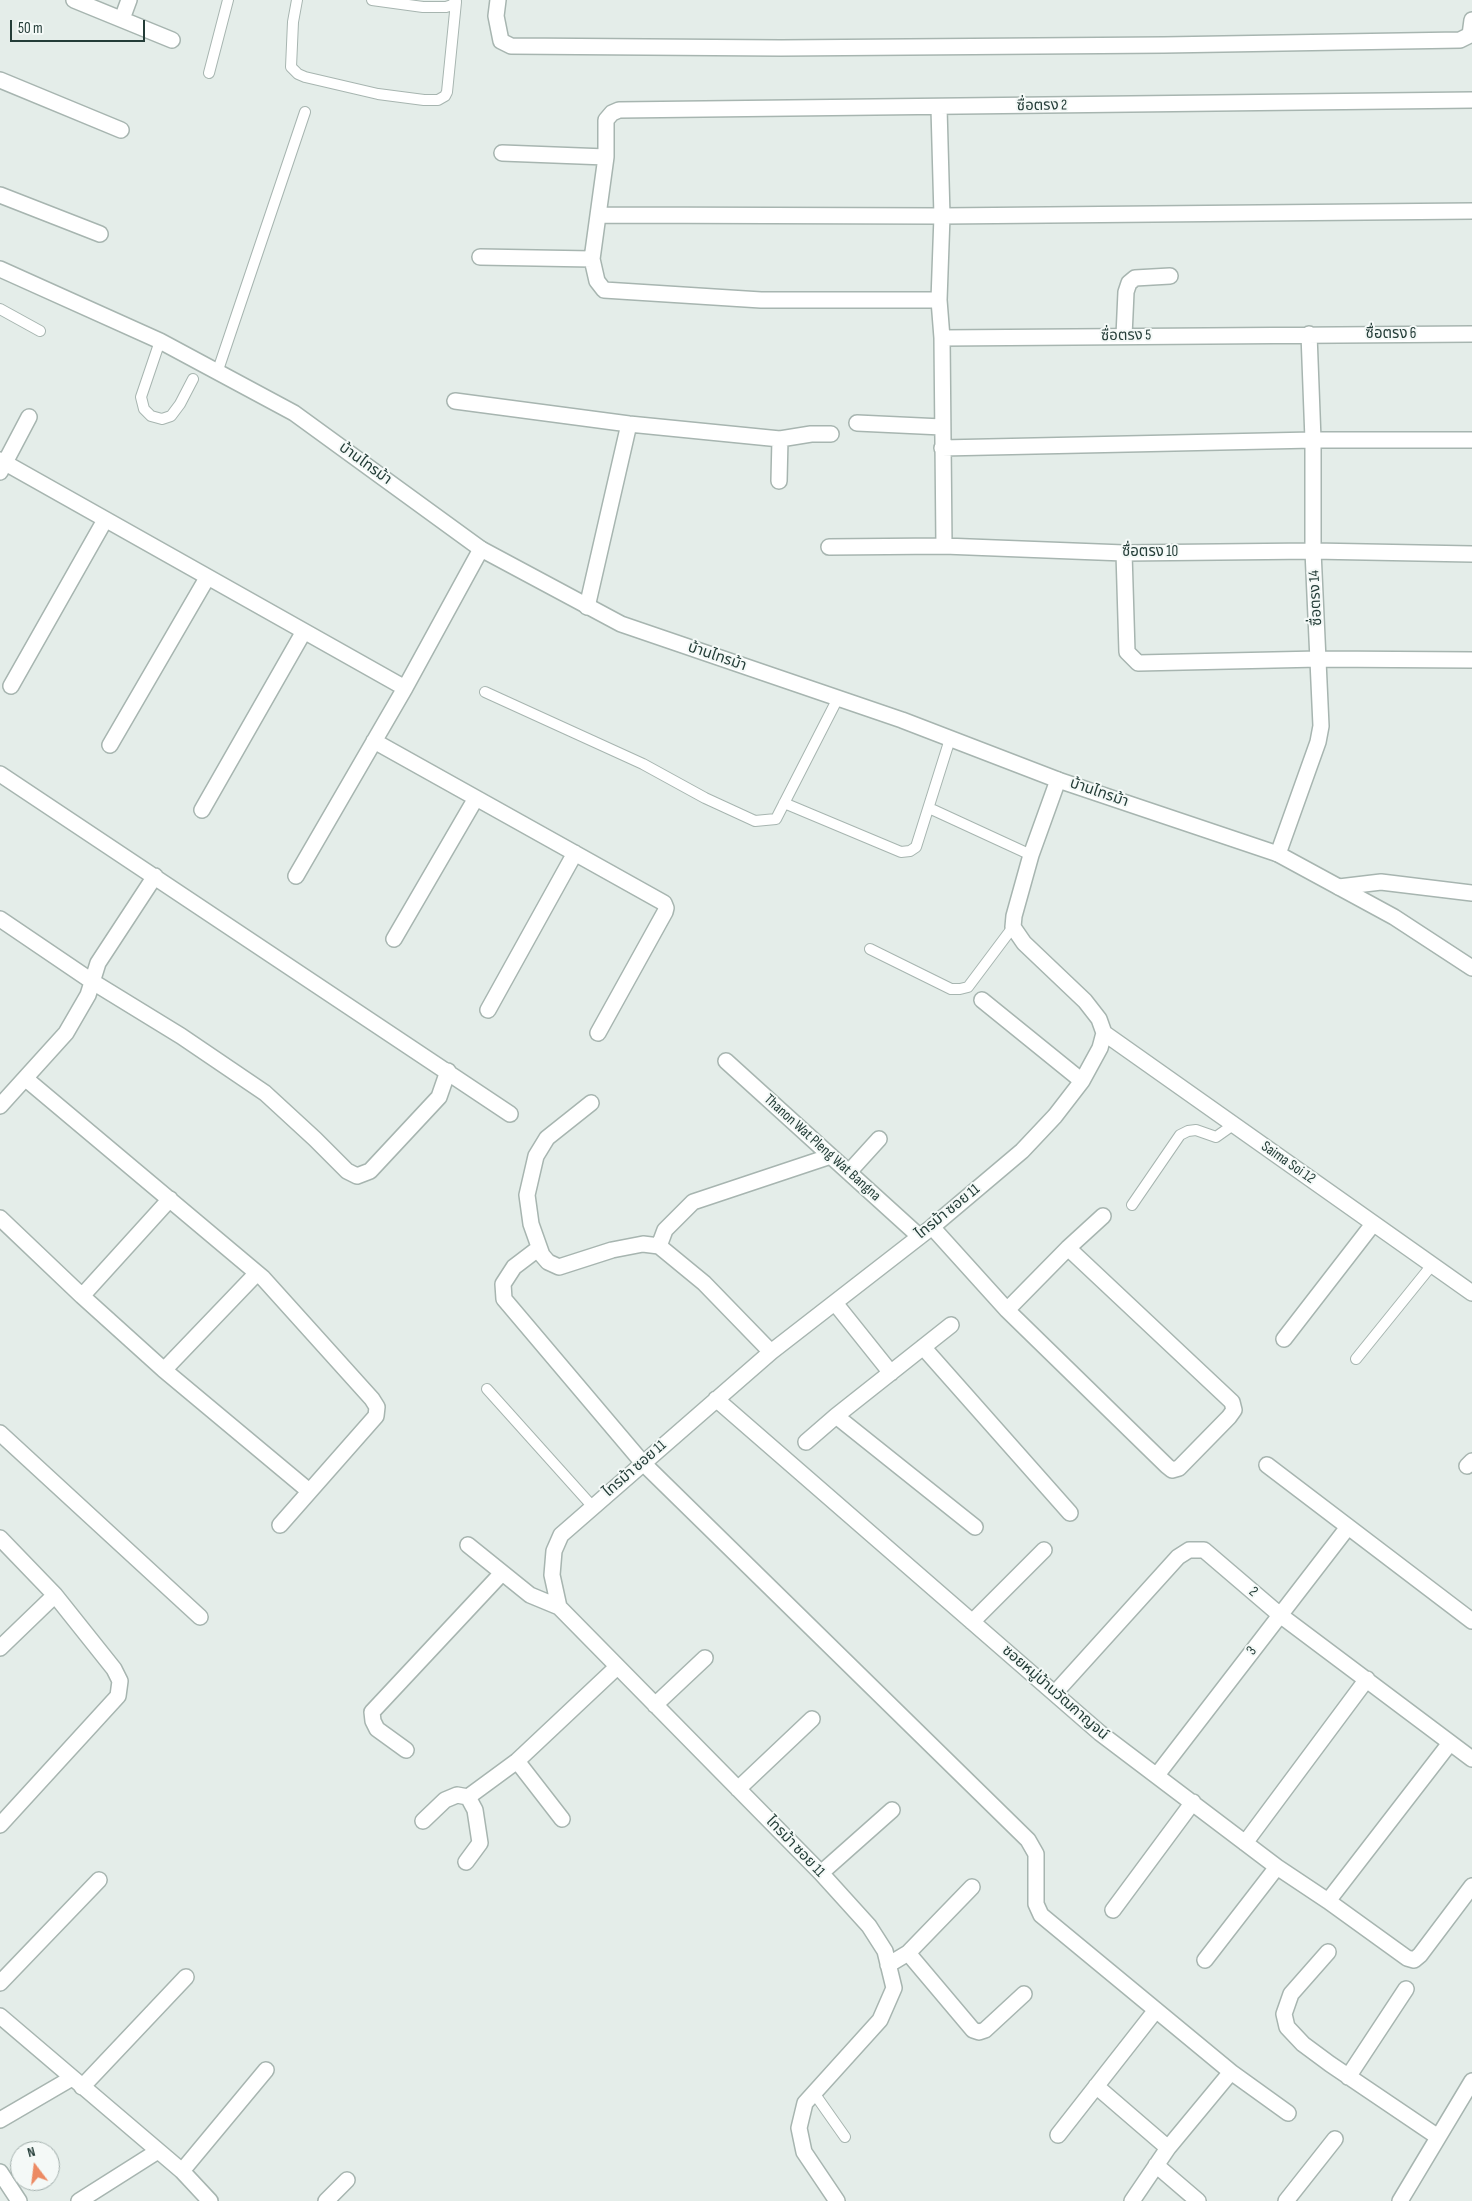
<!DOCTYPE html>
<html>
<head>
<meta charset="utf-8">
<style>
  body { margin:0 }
  #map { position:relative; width:1472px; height:2201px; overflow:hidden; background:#e4ede9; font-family:"Sofia Sans Condensed",sans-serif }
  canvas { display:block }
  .north { position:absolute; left:10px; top:2141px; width:50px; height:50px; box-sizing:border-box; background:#f4f9f7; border:1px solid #a1aeab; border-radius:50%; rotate:345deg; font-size:14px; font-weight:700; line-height:20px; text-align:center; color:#243d38 }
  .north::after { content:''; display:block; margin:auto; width:18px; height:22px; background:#ec8a63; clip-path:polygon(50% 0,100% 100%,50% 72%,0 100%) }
  .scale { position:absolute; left:10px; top:20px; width:135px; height:22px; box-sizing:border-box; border:2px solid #243d38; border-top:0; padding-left:6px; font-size:15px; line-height:18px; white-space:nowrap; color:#243d38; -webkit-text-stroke:4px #f4f9f7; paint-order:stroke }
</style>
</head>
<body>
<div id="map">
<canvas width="1472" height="2201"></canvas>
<div class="north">N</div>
<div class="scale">50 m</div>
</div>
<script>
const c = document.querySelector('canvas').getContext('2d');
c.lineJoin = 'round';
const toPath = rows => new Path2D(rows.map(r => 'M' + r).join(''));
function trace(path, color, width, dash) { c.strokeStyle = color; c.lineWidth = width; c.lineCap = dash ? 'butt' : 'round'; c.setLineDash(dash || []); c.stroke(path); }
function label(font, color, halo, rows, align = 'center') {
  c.font = font + ' "Sofia Sans Condensed","Noto Sans Thai",sans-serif'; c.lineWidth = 4; c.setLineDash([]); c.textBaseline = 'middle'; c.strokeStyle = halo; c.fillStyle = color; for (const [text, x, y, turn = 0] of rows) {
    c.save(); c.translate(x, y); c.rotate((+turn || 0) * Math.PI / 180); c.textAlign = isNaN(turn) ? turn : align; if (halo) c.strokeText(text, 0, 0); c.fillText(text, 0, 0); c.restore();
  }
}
const service = toPath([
  [297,0,293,22,291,67,298,74,305,77,378,94,424,100,438,100,445,96,447,92,456,2],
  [372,0,423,7,446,7,452,5,456,0],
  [209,73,228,0],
  [0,309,40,331],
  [160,341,141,397,144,409,151,416,162,419,171,416,180,404,193,379],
  [217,373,305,112],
  [485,692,643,764,705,798,755,821,776,819,838,698],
  [784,803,901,852,910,851,916,847,950,739],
  [929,808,1031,855],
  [870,949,951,989,960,989,968,987,1013,927],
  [1132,1205,1180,1135,1188,1131,1196,1130,1216,1137,1233,1125],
  [1356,1359,1432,1265],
  [487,1389,593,1507],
  [814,2093,845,2137]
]);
const minor = toPath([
  [74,0,172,40],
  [498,0,496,16,501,41,511,46,781,48,1164,45,1460,40,1470,35,1472,20],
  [122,19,129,0],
  [0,80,121,130],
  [939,108,942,216,939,300,942,338,944,546],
  [502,153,606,157],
  [0,195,100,234],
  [598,215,942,216,1472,211],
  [480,257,592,259],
  [939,300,761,300,604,290,597,281,592,259,606,157,606,120,612,113,619,110,1472,100],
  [1124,336,1126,292,1129,283,1135,278,1170,276],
  [942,338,1472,334],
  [455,401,629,424,780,439],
  [857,423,942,427],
  [942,448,1313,440,1472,440],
  [0,460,405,688],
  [0,472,29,417],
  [779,481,780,439,811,434,831,434],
  [829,547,944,546,1124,553,1313,551,1472,554],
  [1124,553,1127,652,1138,663,1319,659,1472,660],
  [587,607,629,424],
  [11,686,105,520],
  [374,741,664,903,666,908,665,912,598,1033],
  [110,745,207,578],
  [0,774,510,1114],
  [202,810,303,633],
  [1278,854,1318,742,1321,726,1313,551,1313,440,1309,334],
  [296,876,405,688,481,549],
  [1339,887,1381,882,1472,893],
  [0,919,93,982,181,1036,265,1093,315,1139,347,1171,357,1176,370,1171,439,1097,448,1071],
  [394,939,476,798],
  [982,1000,1082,1081],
  [488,1010,575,853],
  [1104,1033,1472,1293],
  [726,1061,919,1236],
  [26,1079,263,1278,372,1399,377,1407,376,1416,280,1525],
  [591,1103,547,1138,536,1156,527,1195,531,1224,542,1255,548,1262,559,1267,612,1250,643,1244,659,1246,704,1283,771,1352],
  [0,1106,66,1033,88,995,98,963,155,876],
  [849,1172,879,1139],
  [0,1218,82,1296,164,1370,309,1491],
  [932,1227,1007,1310,1167,1466,1172,1470,1179,1468,1229,1417,1234,1410,1232,1402,1068,1248],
  [659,1246,665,1230,693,1202,831,1156],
  [539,1248,514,1267,503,1284,504,1299,642,1462,1028,1840,1036,1854,1036,1904,1041,1915,1231,2072,1288,2113],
  [82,1296,170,1199],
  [835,1303,891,1373],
  [1007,1310,1068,1248,1103,1216],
  [1284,1339,1373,1224],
  [923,1347,1070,1513],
  [164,1370,257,1273],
  [716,1399,1100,1733,1277,1867,1328,1901,1407,1958,1414,1960,1420,1955,1472,1886],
  [836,1416,975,1527],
  [0,1433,200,1617],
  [806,1442,836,1416,951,1325],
  [1267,1465,1472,1621],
  [1467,1466,1472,1461],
  [0,1538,55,1595,114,1669,120,1681,118,1696,0,1825],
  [468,1545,530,1595,559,1607],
  [972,1622,1044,1550],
  [0,1648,55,1595],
  [1055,1693,1178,1557,1189,1550,1204,1550,1280,1615,1472,1759],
  [655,1705,705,1658],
  [406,1750,377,1729,373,1721,372,1712,502,1573],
  [517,1761,562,1819],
  [1157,1775,1348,1527],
  [738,1789,812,1719],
  [423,1821,445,1800,457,1795,468,1797],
  [1245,1843,1367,1679],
  [466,1862,480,1843,475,1810,468,1797,517,1761,617,1667],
  [821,1873,892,1810],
  [1328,1901,1450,1743],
  [1113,1910,1193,1802],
  [1328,1952,1291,1994,1284,2014,1287,2027,1303,2044,1330,2064,1438,2137],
  [908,1953,973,2030,979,2032,985,2030,1024,1994],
  [1205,1960,1277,1867],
  [888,1965,908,1953,972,1887],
  [0,1983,99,1880],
  [0,2016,182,2171,210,2201],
  [1348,2077,1406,1989],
  [1096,2086,1168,2148],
  [82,2087,186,1977],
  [0,2120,72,2078],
  [1058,2135,1156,2010],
  [1156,2165,1198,2201],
  [182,2171,266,2070],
  [0,2172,19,2201],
  [79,2201,158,2151],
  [326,2201,347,2180],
  [837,2201,804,2152,799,2128,805,2103,880,2020,894,1988,885,1951,869,1926,821,1873,559,1607,552,1575,554,1551,561,1535,771,1352,932,1227,1022,1151,1055,1116,1082,1081,1100,1048,1104,1033,1099,1019,1085,1001,1024,943,1013,927,1014,916,1031,855,1058,780],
  [1132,2201,1168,2148,1231,2072],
  [1286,2201,1335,2139],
  [1400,2201,1472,2081]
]);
const tertiary = toPath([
  [0,269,160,341,294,413,481,549,621,624,902,720,1058,780,1278,854,1394,917,1472,968]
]);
trace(service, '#a7b5b0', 12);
trace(minor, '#a7b5b0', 18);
trace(tertiary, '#a7b5b0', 18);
trace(service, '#fff', 10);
trace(minor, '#fff', 15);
trace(tertiary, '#fff', 15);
label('15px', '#243d38', '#f4f9f7', [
  ["ซื่อตรง 2",1042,106,-1],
  ["ซื่อตรง 6",1391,334],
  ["ซื่อตรง 5",1126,336,-1],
  ["บ้านไทรม้า",365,464,36],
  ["ซื่อตรง 10",1150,552],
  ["ซื่อตรง 14",1316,598,-93],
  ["บ้านไทรม้า",717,657,19],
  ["บ้านไทรม้า",1099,793,19],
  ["Thanon Wat Pleng Wat Bangna",822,1148,42],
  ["Saima Soi 12",1288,1163,35],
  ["ไทรม้า ซอย 11",948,1212,-39],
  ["ไทรม้า ซอย 11",635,1469,-41],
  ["2",1253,1592,40],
  ["3",1252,1651,-52],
  ["ซอยหมู่บ้านวัฒกาญจน์",1055,1693,41],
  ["ไทรม้า ซอย 11",795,1847,46]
]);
</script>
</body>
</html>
